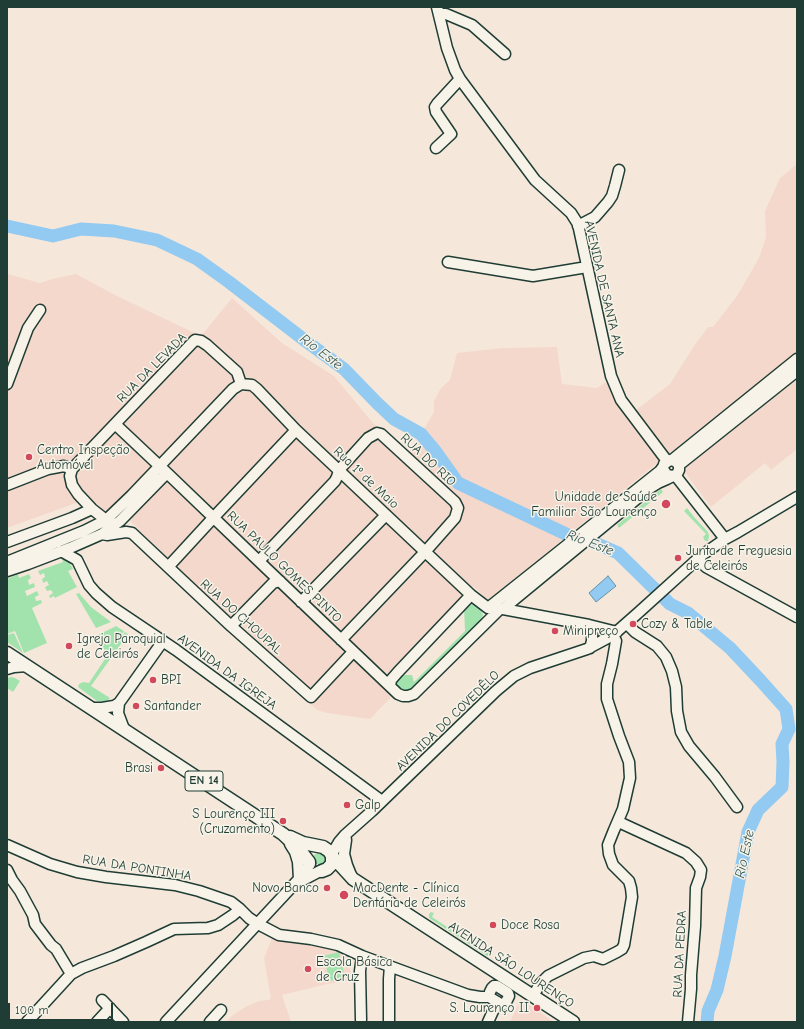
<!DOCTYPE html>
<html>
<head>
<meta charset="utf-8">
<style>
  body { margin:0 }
  #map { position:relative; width:804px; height:1029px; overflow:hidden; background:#f6e7db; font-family:"Comic Neue",sans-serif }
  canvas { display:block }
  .frame { position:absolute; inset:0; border:8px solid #1f3d34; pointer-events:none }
  .scale { position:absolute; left:8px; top:1003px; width:105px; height:18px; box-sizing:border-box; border:2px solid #1f3d34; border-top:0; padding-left:5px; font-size:12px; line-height:14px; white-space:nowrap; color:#1f3d34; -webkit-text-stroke:3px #f7f3e8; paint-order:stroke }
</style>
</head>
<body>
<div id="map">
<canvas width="804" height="1029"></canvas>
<div class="frame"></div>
<div class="scale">100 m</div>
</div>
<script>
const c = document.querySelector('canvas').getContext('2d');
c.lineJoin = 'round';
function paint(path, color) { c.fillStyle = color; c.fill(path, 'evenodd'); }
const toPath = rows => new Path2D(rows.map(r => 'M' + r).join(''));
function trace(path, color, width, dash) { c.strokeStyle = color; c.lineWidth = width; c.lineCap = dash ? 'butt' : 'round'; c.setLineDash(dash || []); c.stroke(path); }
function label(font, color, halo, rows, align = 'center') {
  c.font = font + ' "Comic Neue",sans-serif'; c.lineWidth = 3; c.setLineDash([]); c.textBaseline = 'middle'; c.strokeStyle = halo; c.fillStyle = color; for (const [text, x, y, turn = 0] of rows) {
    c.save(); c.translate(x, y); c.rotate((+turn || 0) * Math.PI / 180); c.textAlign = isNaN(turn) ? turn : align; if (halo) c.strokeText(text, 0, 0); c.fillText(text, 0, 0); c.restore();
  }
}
paint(toPath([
  [797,164,797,449,771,470,765,463,711,507,687,475,671,452,488,600,473,586,380,683,393,695,370,719,327,713,317,710,307,701,314,693,240,624,211,602,176,569,167,557,116,507,106,516,87,499,7,528,7,274,40,283,52,279,76,274,117,296,201,336,232,298,282,343,334,376,372,422,409,452,421,434,434,412,434,401,441,388,450,380,457,353,503,348,557,347,562,384,597,388,615,376,623,394,636,410,670,384,694,346,708,327,713,327,737,296,759,258,766,237,765,211,780,178],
  [273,936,334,946,348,954,352,980,327,984,282,995,291,1022,226,1022,233,1015,247,1006,259,1001,268,1000,271,999,264,958],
  [521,999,551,1020,554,1022,510,1022]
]), '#f4d8cc');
paint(toPath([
  [661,489,663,492,619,528,617,525],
  [687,508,695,518,708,532,709,536,708,541,705,541,703,537,706,534,684,511],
  [61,557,68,560,73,569,68,571,77,587,55,598,54,596,50,598,49,596,53,593,51,590,47,591,45,587,49,585,47,581,43,583,42,579,45,577,44,573,40,575,38,571,63,562],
  [18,574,19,578,29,574,31,578,28,580,29,585,34,583,35,587,25,591,27,596,37,591,39,595,35,597,36,601,41,600,42,603,32,608,47,643,24,653,15,631,7,634,7,579],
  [79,593,91,607,111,622,96,628,76,594],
  [470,604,476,605,481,610,483,615,481,620,413,689,408,692,402,692,398,687,396,682,398,675,412,675,414,682,465,631,464,608],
  [116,626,124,631,116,645,125,632,128,634,91,686,110,698,107,701,103,702,97,701,78,687,79,684,83,682,89,683,107,656,98,635],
  [14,633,23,653,7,642,7,635],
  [11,677,15,678,20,681,13,692,7,688,7,678],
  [320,852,326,854,327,862,320,866,315,863,313,859,314,855],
  [431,912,434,913,432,917,487,953,490,949,491,950,491,954,487,956,429,918,429,914],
  [339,952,345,977,330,981,323,956]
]), '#a2e3ad');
const water = toPath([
  [608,576,616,586,596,602,589,593,608,576]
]);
paint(water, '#92caf1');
trace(water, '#6492a5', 1);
trace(toPath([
  [7,226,53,236,81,229,114,231,157,240,197,259,229,282,307,342,344,369,377,403,394,419,421,434,436,452,458,483,568,535,595,543,618,553,670,604,688,613,730,648,761,681,786,709,789,729,782,744,783,762,782,787,758,810,748,832,725,956,717,990,708,1011,707,1022]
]), '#92caf1', 13);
const minor = toPath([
  [437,7,447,48,455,70,460,79,535,180,571,213,578,224,611,376,621,400,667,461],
  [439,14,446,14,472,25,505,54],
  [436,148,451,134,436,112,435,107,437,104,460,79],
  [578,226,595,217,608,202,612,196,615,186,619,170],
  [448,262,533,276,587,267],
  [7,384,28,328,40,310],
  [241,384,252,385,257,389,296,430,471,595,488,608,503,609,589,625,617,632],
  [115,424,167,473,267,569,398,694,403,696,408,696,414,694,500,609],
  [672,460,797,359],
  [679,465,797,371],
  [675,475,725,539],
  [7,485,48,469,64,466,72,469],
  [112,526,106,520,92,509,78,494,72,485,70,476,72,469,195,340,201,341,207,345,237,372,241,384],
  [102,534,107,535,126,532,132,533,231,626,311,697,353,652],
  [7,542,72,518,92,509],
  [61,551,77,560,89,585,96,593,112,607,176,650,382,801],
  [697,559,706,567,797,617],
  [259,561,335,481,337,477,339,470,368,438,377,433,381,434,455,502,458,508,455,518,425,552,341,640],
  [7,562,84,531,106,520,132,495,233,389,241,384],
  [168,567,214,517,296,430],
  [7,571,28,564,70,548,102,534,120,521,167,473],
  [301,602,386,515],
  [488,608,660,471,663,467],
  [503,609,650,488,658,483,667,479,677,474,679,470,679,465,675,461,670,460,664,464,663,469,667,475,673,476],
  [627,624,635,632,657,646,666,657,672,671,676,687,677,711,681,732,689,746,715,777,737,807],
  [589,625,592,629,592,641,590,648],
  [231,626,273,583,280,581],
  [7,669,14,667,27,666],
  [390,686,391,680,398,672,471,595],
  [119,703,118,713,124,729],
  [91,708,102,708,114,706,119,703,163,641],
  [618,821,623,824,686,853,696,862,701,870,700,877,696,888,695,926,691,975,691,989,688,1022],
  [345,835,346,840,344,854,347,865,351,875],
  [290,844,295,852,298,862,299,879],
  [7,845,50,864,77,872,106,877,175,885,199,891,231,902,240,909,249,918,258,924,279,935,311,939,338,945,362,956,468,995,480,997,489,997],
  [332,854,339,842,345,835,372,811,496,691,514,676,530,668,587,649,613,635,638,613,702,555,725,539,738,532,797,497],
  [7,870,12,880,20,891,33,915,35,924,51,945,56,949,71,974],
  [299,879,303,880,320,871],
  [494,986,497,986,508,993,509,996,505,1004,501,1004,489,997,490,992,492,988,494,986],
  [533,996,540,984,548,976,584,958,594,956,603,959,617,952,622,949,624,945,632,897,631,888,629,881,613,865,609,854,608,845,614,830,623,809,630,778,629,762,619,736,607,699,607,684,612,664,616,641,613,635],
  [102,1000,123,1022],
  [361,1020,360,971,362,956],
  [27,1022,71,974,82,968,114,956,146,942,174,929,208,928,218,925,233,915,240,909],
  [97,1022,110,1008],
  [166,1022,299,879,310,864],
  [210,1022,221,1010],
  [389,1022,389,979,390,966],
  [488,1022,493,1011,499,1003]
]);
const major = toPath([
  [7,653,283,834,299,849,309,862],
  [290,837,303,843,323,847,329,851,332,856,332,864,327,869,322,871],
  [332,856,353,879,573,1022]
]);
trace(minor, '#1f3d34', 13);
trace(major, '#1f3d34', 15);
trace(minor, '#f7f3e8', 10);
trace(major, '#f7f3e8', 12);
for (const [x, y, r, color] of [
  [29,457,4,"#d1495b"],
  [666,504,5,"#d1495b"],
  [678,558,4,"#d1495b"],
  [633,624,4,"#d1495b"],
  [555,631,4,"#d1495b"],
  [69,646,4,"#d1495b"],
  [153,680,4,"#d1495b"],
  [136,706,4,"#d1495b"],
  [161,768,4,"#d1495b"],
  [347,805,4,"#d1495b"],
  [283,821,4,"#d1495b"],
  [327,888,4,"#d1495b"],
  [344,895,5,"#d1495b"],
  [493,925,4,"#d1495b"],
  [308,969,4,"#d1495b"],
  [537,1008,4,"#d1495b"]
]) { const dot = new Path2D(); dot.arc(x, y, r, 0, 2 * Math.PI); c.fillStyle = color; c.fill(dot); trace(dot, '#f7f3e8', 1.5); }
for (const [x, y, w] of [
  [204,781,38]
]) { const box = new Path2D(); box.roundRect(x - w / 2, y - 10, w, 20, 3); c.fillStyle = '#f7f3e8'; c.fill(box); trace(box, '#1f3d34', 1); }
label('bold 12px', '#1f3d34', null, [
  ["EN 14",204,781]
]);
label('13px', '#1f3d34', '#f7f3e8', [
  ["AVENIDA DE SANTA ANA",604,289,77],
  ["RUA DA LEVADA",152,368,-45],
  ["RUA DO RIO",428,460,43],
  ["Rua 1º de Maio",366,478,43],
  ["RUA PAULO GOMES PINTO",284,567,44],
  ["RUA DO CHOUPAL",241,617,42],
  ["AVENIDA DA IGREJA",227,672,36],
  ["AVENIDA DO COVEDÊLO",448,721,-44],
  ["RUA DA PONTINHA",137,868,9],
  ["RUA DA PEDRA",680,954,-87],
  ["AVENIDA SÃO LOURENÇO",511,965,33]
]);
label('13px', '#1f3d34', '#f7f3e8', [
  ["Centro Inspeção",37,450],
  ["Automóvel",37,465],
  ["Unidade de Saúde",657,497,"right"],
  ["Familiar São Lourenço",657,512,"right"],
  ["Junta de Freguesia",686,551],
  ["de Celeirós",686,566],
  ["Cozy & Table",641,624],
  ["Minipreço",563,631],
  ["Igreja Paroquial",77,639],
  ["de Celeirós",77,654],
  ["BPI",161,680],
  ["Santander",144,706],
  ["Brasi",153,768,"right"],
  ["Galp",355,805],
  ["S Lourenço III",275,814,"right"],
  ["(Cruzamento)",275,829,"right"],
  ["Novo Banco",319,888,"right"],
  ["MacDente - Clínica",353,888],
  ["Dentária de Celeirós",353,903],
  ["Doce Rosa",501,925],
  ["Escola Básica",316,962],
  ["de Cruz",316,977],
  ["S. Lourenço II",529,1008,"right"]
], 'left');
label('italic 14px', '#36595a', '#f7f3e8', [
  ["Rio Este",321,352,37],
  ["Rio Este",590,543,21],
  ["Rio Este",745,854,-78]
]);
</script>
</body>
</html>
